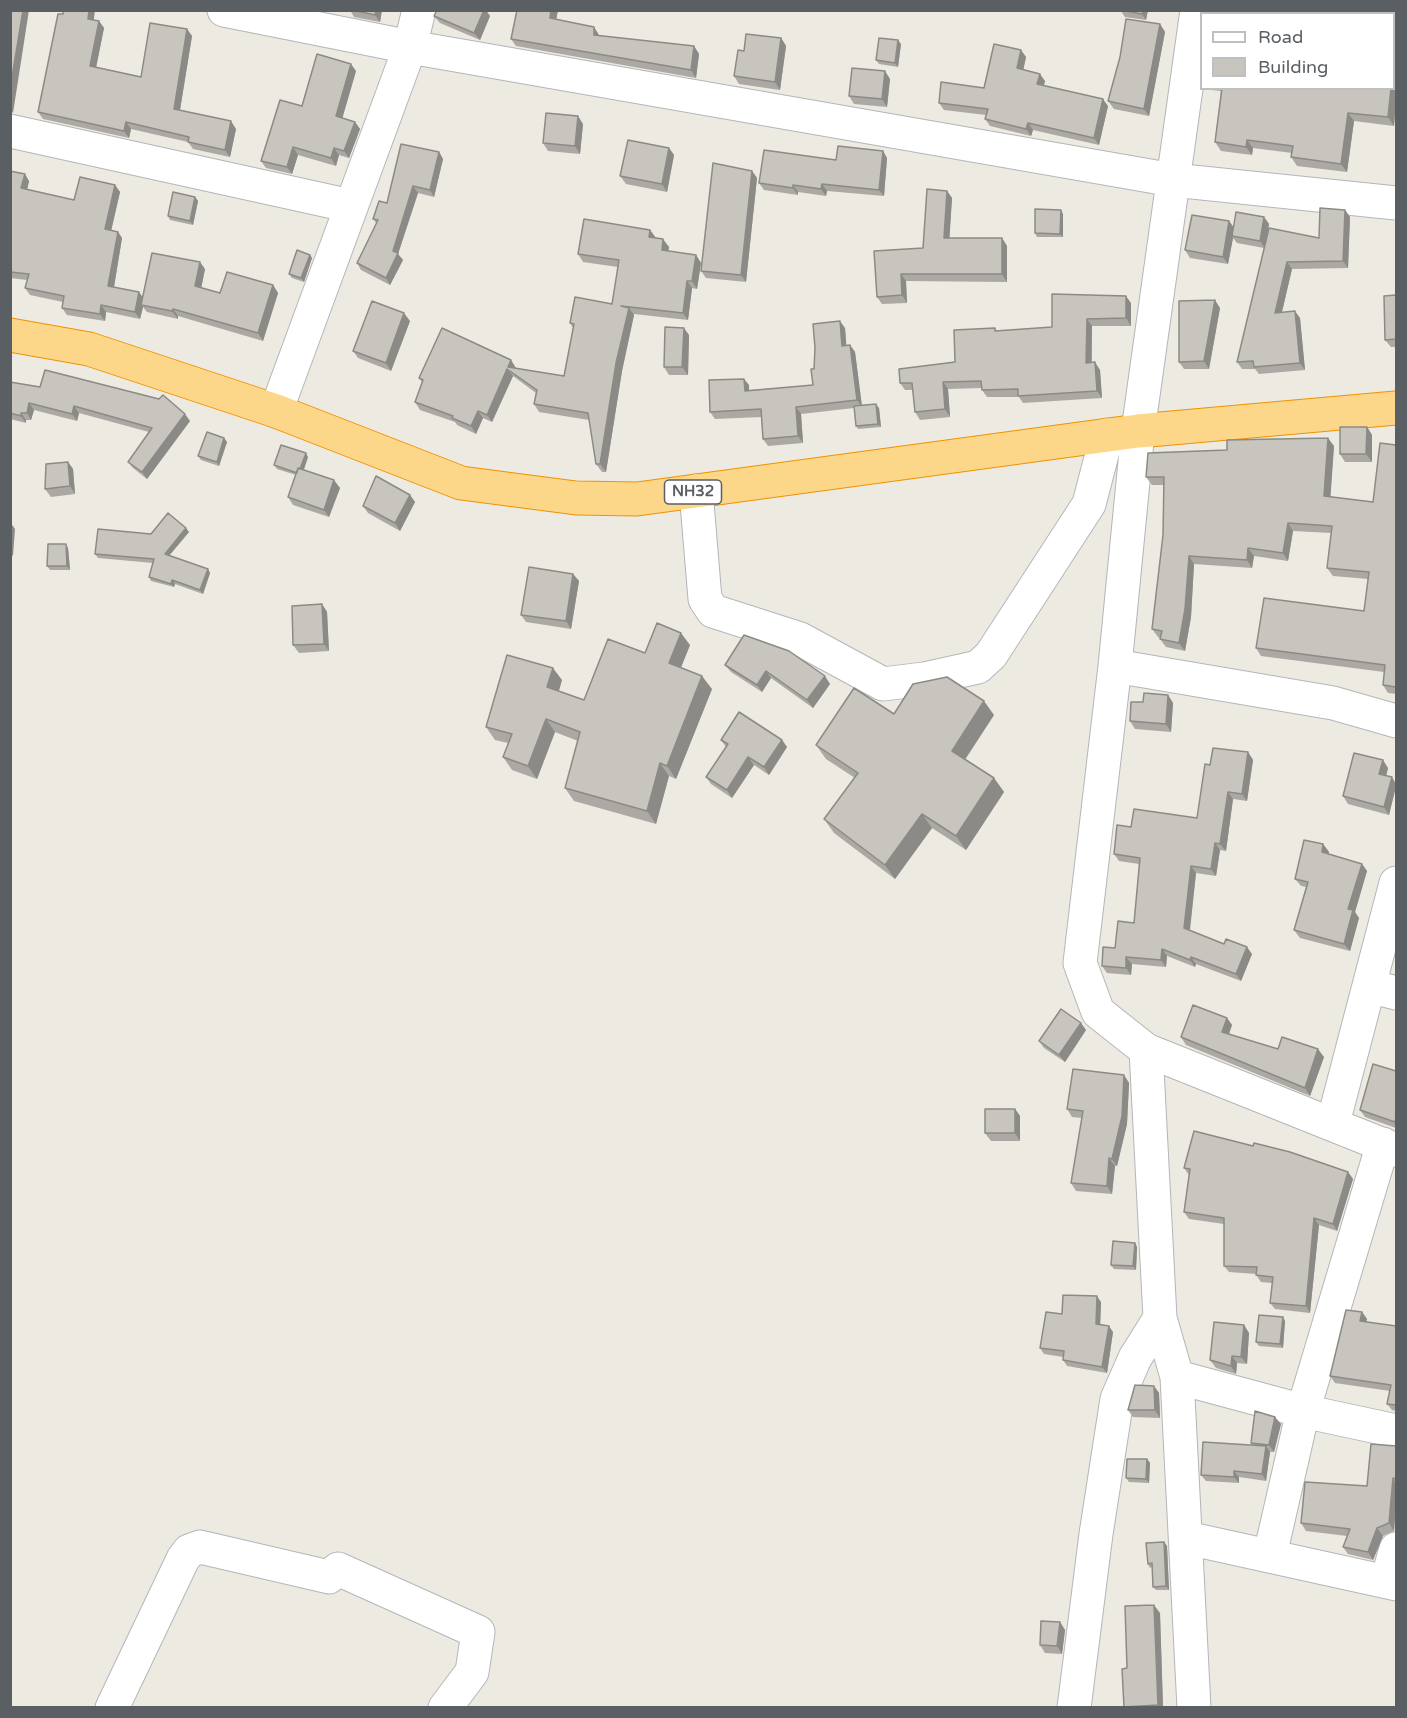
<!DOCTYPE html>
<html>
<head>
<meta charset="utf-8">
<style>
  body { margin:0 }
  #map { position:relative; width:1407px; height:1718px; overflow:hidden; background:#edeae2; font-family:"Varela Round",sans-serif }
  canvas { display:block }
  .frame { position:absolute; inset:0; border:12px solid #5a5f63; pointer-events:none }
  .legend { position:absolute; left:1200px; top:12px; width:195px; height:78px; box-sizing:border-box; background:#fff; border:2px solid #bdbfc1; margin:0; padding:8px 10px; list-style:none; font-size:18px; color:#5a5f63 }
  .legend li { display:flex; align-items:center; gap:12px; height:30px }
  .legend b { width:30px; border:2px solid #bdbfc1 }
</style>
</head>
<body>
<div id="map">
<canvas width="1407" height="1718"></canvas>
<div class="frame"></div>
<ul class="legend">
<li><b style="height:8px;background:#fff"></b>Road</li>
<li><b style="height:16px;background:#c8c5bf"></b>Building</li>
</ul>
</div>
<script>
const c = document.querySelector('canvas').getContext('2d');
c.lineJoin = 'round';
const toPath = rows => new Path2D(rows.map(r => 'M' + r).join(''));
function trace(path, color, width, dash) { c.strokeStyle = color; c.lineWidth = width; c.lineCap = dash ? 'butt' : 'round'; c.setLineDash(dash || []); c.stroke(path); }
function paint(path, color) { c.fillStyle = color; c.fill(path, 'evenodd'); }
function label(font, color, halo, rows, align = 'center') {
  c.font = font + ' "Varela Round",sans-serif'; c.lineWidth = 5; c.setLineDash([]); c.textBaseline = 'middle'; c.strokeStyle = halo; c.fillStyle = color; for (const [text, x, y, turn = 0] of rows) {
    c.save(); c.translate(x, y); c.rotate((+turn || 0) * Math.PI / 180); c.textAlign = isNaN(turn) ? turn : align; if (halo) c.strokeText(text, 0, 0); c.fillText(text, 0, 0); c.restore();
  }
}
const minor = toPath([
  [224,10,410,47,1173,180,1396,203],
  [1197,10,1138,431,1115,666,1080,963,1098,1012,1146,1050,1396,1150],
  [10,131,351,206],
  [276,411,410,47,419,10],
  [696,491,705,599,713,611,800,639,883,684,924,679,978,667,991,655,1089,504,1107,435],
  [1115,666,1333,703,1396,721],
  [1369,986,1396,993],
  [1146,1050,1160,1318,1177,1377,1194,1708],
  [1333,1123,1396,883],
  [1177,1377,1303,1411,1396,1431],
  [1187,1538,1396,1584],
  [1270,1555,1303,1411,1383,1144],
  [1387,1580,1396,1549],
  [112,1708,183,1559,189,1551,200,1547,329,1577,338,1569,478,1632,472,1672,445,1708],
  [1074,1708,1096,1534,1117,1399,1135,1358,1160,1318]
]);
const highway = toPath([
  [10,335,89,349,276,411,461,483,576,498,637,499,1138,431,1396,408]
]);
trace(minor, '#b3b6ba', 35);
trace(highway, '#f09200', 35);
trace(minor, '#fff', 33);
trace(highway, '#fdd789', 33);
paint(toPath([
  [350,10,382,10,380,22,354,17],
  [517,10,558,10,556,20,594,27,599,36,694,46,699,54,696,78,516,46,511,39],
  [1148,10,1146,20,1125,17,1121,11],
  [1259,10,1284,10,1284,13,1260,12],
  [434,16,490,16,480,40,440,23],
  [93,20,99,21,104,28,96,67,141,77,187,29,192,36,180,110,236,129,230,157,193,149,188,142,131,129,129,138,43,119,38,112],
  [1160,24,1165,32,1149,116,1114,109,1108,101],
  [781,38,786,46,780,90,739,84,734,76,744,51],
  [901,44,898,67,879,64,876,60],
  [1021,50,1026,57,1023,70,1045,81,1044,85,1108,106,1099,145,1033,130,1031,136,990,126,985,119,986,115,944,110,939,103,984,88],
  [356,71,342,118,355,122,360,129,349,158,339,155,336,166,298,155,292,174,266,168,261,161,302,106],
  [890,79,887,107,854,104,849,96],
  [1211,88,1394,88,1396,93,1396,103,1394,126,1354,121,1347,172,1297,166,1291,157,1292,153,1253,148,1252,155,1221,151,1215,142,1221,91,1211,90],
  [583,124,580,154,548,151,543,143],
  [669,148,674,155,667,192,626,184,620,176],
  [883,151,887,158,884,196,827,191,826,196,798,192,798,195,764,190,759,183,836,160],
  [439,152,443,159,434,197,418,193,398,254,403,260,390,285,361,270,357,263,377,224,373,219,387,203],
  [10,171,29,181,27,190,74,200,115,185,120,192,111,230,118,232,122,238,114,287,143,298,205,269,201,288,220,293,273,285,278,293,263,341,178,316,178,319,147,312,143,307,140,319,106,312,105,321,67,315,62,308,63,302,30,295,25,288,27,280,10,278],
  [752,171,757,178,746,282,706,278,701,271],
  [947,191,952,198,949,238,1002,238,1007,246,1007,282,906,281,907,303,882,304,877,297,923,248],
  [195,197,198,201,193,225,170,220,168,216],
  [1345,210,1350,217,1348,268,1292,269,1282,312,1300,318,1305,370,1259,374,1255,369,1242,369,1237,362,1264,248,1237,243,1233,238,1228,264,1190,258,1185,250,1229,221,1233,227,1264,217,1269,224,1268,229,1319,238],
  [1063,214,1063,237,1037,237,1035,233],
  [650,230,656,238,669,247,668,251,696,255,701,263,697,289,692,288,688,320,634,314,634,315,622,371,606,472,602,472,596,464,589,420,539,412,534,404,536,393,513,376,492,422,483,418,476,434,457,425,455,422,420,410,415,402,422,382,419,378,516,368,564,376,573,328,570,323,612,304,618,267,583,262,578,254],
  [310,255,312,258,304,282,292,278,289,274],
  [1396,295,1396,347,1391,347,1385,340],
  [1131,303,1131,326,1092,326,1092,363,1100,370,1102,398,1023,403,1019,397,987,397,982,390,982,388,948,389,950,417,920,420,915,412,913,390,905,390,900,383,955,362,995,328,997,331,1052,327],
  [1220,308,1209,369,1184,369,1179,362],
  [410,321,391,371,358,358,353,351],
  [845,328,846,345,850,345,855,352,862,406,879,408,881,427,858,429,856,426,854,408,801,414,803,443,768,446,763,439,762,417,715,419,710,412,749,385,749,390,813,385],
  [689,335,688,375,669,375,664,367],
  [10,382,190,421,147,479,133,468,128,462,149,432,79,413,77,421,34,410,31,420,26,420,26,423,10,419],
  [1367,427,1372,435,1372,462,1345,462,1340,454],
  [224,438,227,442,219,466,201,460,198,456],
  [1396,445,1396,694,1388,693,1383,685,1384,672,1261,656,1256,648,1364,611,1368,579,1333,576,1327,568,1331,533,1293,531,1288,561,1254,556,1252,568,1194,564,1191,617,1185,651,1166,647,1160,639,1160,638,1158,637,1152,629,1163,535,1164,485,1152,485,1146,477,1334,446,1330,497,1373,502],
  [308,457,304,470,340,488,329,517,293,505,288,497,296,475,277,469,274,465],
  [68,462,73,469,75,494,51,497,45,489],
  [410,495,415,502,400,531,368,513,363,506],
  [189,532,169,556,208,569,210,573,203,594,175,584,174,587,151,581,149,577,153,563,98,558,95,554,151,534],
  [68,548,70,570,50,570,47,566],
  [573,574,579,581,571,629,526,622,521,615],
  [322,604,327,612,329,651,299,653,293,645],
  [744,635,830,684,813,708,771,678,762,692,731,672,725,665],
  [690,645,681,667,712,689,676,779,669,776,656,824,574,801,565,788,578,741,555,732,537,779,512,770,503,757,508,743,495,740,486,727,562,680,559,691,584,700,645,653],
  [1168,695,1173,703,1171,732,1135,729,1130,721,1143,702],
  [894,714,994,715,965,760,994,778,1004,792,966,850,932,828,895,879,834,833,824,819,855,778,826,759,816,745],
  [721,740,782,740,787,747,769,775,754,765,732,798,711,784,706,777,726,747],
  [1248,752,1253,760,1247,801,1233,799,1226,851,1220,850,1216,876,1196,873,1190,931,1252,954,1241,981,1196,964,1195,967,1167,956,1166,967,1132,964,1131,975,1107,973,1102,966,1134,923,1139,864,1119,861,1114,854,1131,827,1197,818,1210,765],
  [1388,768,1386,775,1396,784,1389,815,1348,804,1343,796],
  [1323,844,1329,852,1328,854,1362,864,1367,871,1355,912,1359,918,1350,951,1300,938,1294,930,1306,887,1301,886,1295,879],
  [1227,1018,1232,1025,1229,1034,1278,1049,1324,1057,1310,1096,1186,1045,1181,1037],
  [1086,1030,1065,1062,1044,1048,1039,1041],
  [1396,1071,1396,1128,1365,1117,1360,1110],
  [1124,1075,1129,1083,1127,1124,1117,1166,1115,1166,1112,1194,1076,1191,1071,1183,1082,1118,1072,1117,1067,1109],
  [1015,1109,1020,1116,1020,1141,991,1141,985,1133],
  [1184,1168,1348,1172,1353,1179,1337,1231,1319,1225,1310,1313,1275,1309,1270,1303,1272,1283,1261,1282,1256,1275,1256,1274,1229,1272,1224,1266,1224,1224,1189,1219,1184,1212,1189,1175],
  [1135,1243,1137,1247,1136,1270,1114,1269,1111,1265],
  [1101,1302,1100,1325,1113,1332,1107,1373,1067,1366,1063,1360,1063,1357,1044,1354,1040,1348,1062,1314],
  [1362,1312,1367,1319,1366,1322,1396,1326,1396,1411,1392,1410,1387,1404,1390,1391,1335,1383,1330,1376],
  [1285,1321,1283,1348,1259,1346,1256,1342],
  [1244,1325,1249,1333,1247,1364,1237,1363,1236,1374,1216,1368,1210,1360],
  [1154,1386,1159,1393,1160,1418,1133,1417,1128,1410],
  [1281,1424,1274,1452,1270,1452,1266,1481,1239,1477,1239,1483,1206,1481,1201,1475,1252,1445,1251,1443],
  [1396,1446,1396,1504,1394,1531,1383,1536,1373,1560,1348,1554,1343,1547,1347,1536,1306,1531,1301,1523,1367,1486],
  [1147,1459,1150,1463,1149,1483,1129,1482,1126,1478],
  [1164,1542,1167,1546,1169,1590,1156,1590,1153,1587,1152,1567,1150,1568,1148,1564],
  [1160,1613,1163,1707,1124,1707,1127,1668],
  [1060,1622,1065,1630,1062,1654,1045,1653,1040,1645]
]), '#aca9a4');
paint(toPath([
  [23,10,29,10,13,113,10,109,10,89],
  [89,10,95,10,93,26,88,19],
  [376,10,382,10,380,22,375,15],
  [484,10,486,10,490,16,480,40,474,33],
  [551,10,558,10,555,26,550,18],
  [1143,10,1148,10,1146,20,1142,14],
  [1245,10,1252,10,1252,14,1245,14],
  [1369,10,1376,10,1376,14,1369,14],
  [99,21,104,28,95,73,90,66],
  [1160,24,1165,32,1149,116,1144,109],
  [594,27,599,35,599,43,594,35],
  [187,29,192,36,179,116,174,109],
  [781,38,786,46,780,90,775,82],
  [898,40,901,44,898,67,895,63],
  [1394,43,1396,47,1394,68],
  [694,46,699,54,696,78,691,70],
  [1021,50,1026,57,1022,76,1017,68],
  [351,64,356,71,341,123,336,116],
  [885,71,890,79,887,107,882,99],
  [1040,74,1045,81,1042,91,1037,84],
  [1391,88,1394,88,1396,93,1396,103,1394,126,1388,117],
  [1103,99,1108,106,1099,145,1094,138],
  [1348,113,1354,121,1347,172,1341,164],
  [578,116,583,124,580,154,575,146],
  [231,121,236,129,230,157,225,150],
  [126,122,131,129,129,138,124,131],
  [355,122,360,129,349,158,344,151],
  [1028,123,1033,130,1031,136,1026,129],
  [1247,140,1253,148,1252,155,1246,147],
  [293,147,298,155,292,174,287,167],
  [334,148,339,155,336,166,331,158],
  [669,148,674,155,667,192,662,184],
  [883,151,887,158,884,196,879,190],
  [439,152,443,159,434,197,430,190],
  [752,171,757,178,746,282,741,275],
  [25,174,29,181,26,195,21,188],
  [822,184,827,191,826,196,821,189],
  [115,185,120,192,110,236,105,229],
  [793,185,798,192,798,195,793,188],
  [413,186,418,193,398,254,403,260,390,285,386,278,393,251],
  [947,191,952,198,949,246,944,238],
  [195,197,198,201,193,225,190,221],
  [1061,210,1063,214,1063,237,1060,234],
  [1345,210,1350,217,1348,268,1343,261],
  [1264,217,1269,224,1265,248,1260,241],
  [1229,221,1235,229,1232,236,1233,238,1228,264,1223,257],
  [650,230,656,238,649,237],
  [118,232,122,238,113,293,108,286],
  [1002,238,1007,246,1007,282,1002,274],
  [663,239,669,247,667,258,662,250],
  [310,255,312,258,304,282,301,278],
  [696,255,701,263,697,289,692,281],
  [200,262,205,269,200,294,195,286],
  [1287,262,1292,269,1280,320,1275,313],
  [901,274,906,281,907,303,902,295],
  [687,281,692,288,688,320,683,313],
  [273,285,278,293,263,341,258,333],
  [139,292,144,299,141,305,143,307,140,319,135,312],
  [1126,296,1131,303,1131,326,1126,318],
  [1215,300,1220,308,1209,369,1204,361],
  [101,305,106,312,105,321,100,314],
  [629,308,634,315,622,371,606,472,600,464,616,363],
  [173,309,178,316,178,319,172,311],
  [1295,311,1300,318,1305,370,1300,363],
  [404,313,410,321,391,371,386,363],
  [1087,319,1092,326,1091,371,1086,363],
  [840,321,845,328,847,353,842,346],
  [684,328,689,335,688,375,682,367],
  [850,345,855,352,862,407,857,400],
  [511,360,516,368,508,367],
  [1095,362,1100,370,1102,398,1097,391],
  [507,369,513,376,492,422,487,415],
  [744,379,749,385,749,398,745,391],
  [943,382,948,389,950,417,945,409],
  [29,403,34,410,31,420,27,413],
  [876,404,879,408,881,427,878,424],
  [74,406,79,413,77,421,72,414],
  [796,407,801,414,803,443,798,436],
  [478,411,483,418,476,434,471,426],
  [21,413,26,420,26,423,21,416],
  [185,414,190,421,147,479,142,472],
  [1367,427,1372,435,1372,462,1366,454],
  [224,438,227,442,219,466,217,462],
  [1328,438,1334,446,1330,504,1324,496],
  [306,453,308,457,301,477,298,473],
  [68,462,73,469,75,494,70,486],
  [334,480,340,488,329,517,324,510],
  [410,495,415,502,400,531,395,523],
  [10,522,15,529,13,556,10,553],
  [1288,523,1293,531,1288,561,1283,553],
  [186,528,189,532,167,558,165,554],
  [66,544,68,548,70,570,67,566],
  [1248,548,1254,556,1252,568,1247,560],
  [1189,556,1194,564,1191,617,1185,651,1179,643],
  [208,569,210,573,203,594,200,590],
  [573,574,579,581,571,629,566,621],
  [172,580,175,584,174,587,171,584],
  [322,604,327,612,329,651,324,644],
  [681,633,690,645,678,675,669,663],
  [553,668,562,680,556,699,547,687],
  [766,671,771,678,762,692,757,685],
  [702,676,712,689,676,779,667,766],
  [825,676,830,684,813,708,807,700],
  [1168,695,1173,703,1171,732,1166,724],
  [984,701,994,715,961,765,952,751],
  [546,719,555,732,537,779,528,766],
  [782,740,787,747,769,775,764,767],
  [1248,752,1253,760,1247,801,1242,794],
  [748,757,754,765,732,798,727,790],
  [1383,760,1388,768,1385,781,1379,774],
  [660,763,669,776,656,824,647,811],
  [1392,777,1396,784,1396,787,1389,815,1384,807],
  [994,778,1004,792,966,850,956,836],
  [1228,792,1233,799,1226,851,1220,844],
  [922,814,932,828,895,879,885,865],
  [1215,843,1220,850,1216,876,1211,869],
  [1323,844,1329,852,1327,859,1322,852],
  [1362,864,1367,871,1355,912,1359,918,1350,951,1344,944,1348,909],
  [1191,866,1196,873,1189,936,1184,928],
  [1247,947,1252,954,1241,981,1236,974],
  [1162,949,1167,956,1166,967,1161,960],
  [1126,957,1132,964,1131,975,1126,968],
  [1191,957,1196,964,1195,967,1190,960],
  [1227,1018,1232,1025,1227,1039,1222,1032],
  [1081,1023,1086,1030,1065,1062,1059,1055],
  [1318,1049,1324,1057,1310,1096,1305,1088],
  [1124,1075,1129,1083,1127,1124,1117,1166,1112,1159],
  [1015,1109,1020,1116,1020,1141,1015,1133],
  [1109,1158,1115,1166,1112,1194,1107,1186],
  [1348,1172,1353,1179,1337,1231,1333,1224],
  [1314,1218,1319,1225,1310,1313,1306,1306],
  [1135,1243,1137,1247,1136,1270,1133,1266],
  [1097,1296,1101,1302,1100,1330,1096,1324],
  [1362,1312,1367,1319,1365,1328,1360,1321],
  [1283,1317,1285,1321,1283,1348,1280,1344],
  [1244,1325,1249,1333,1247,1364,1241,1357],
  [1109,1326,1113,1332,1107,1373,1102,1367],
  [1232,1356,1237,1363,1236,1374,1231,1366],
  [1154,1386,1159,1393,1160,1418,1155,1410],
  [1275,1417,1281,1424,1274,1452,1269,1445],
  [1266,1446,1270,1452,1266,1481,1262,1474],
  [1147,1459,1150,1463,1149,1483,1146,1479],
  [1234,1471,1239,1477,1239,1483,1234,1477],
  [1393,1478,1396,1484,1396,1504,1394,1531,1389,1523],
  [1377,1528,1383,1536,1373,1560,1368,1552],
  [1164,1542,1167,1546,1169,1590,1166,1586],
  [1154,1605,1160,1613,1163,1707,1159,1707,1158,1705],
  [1060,1622,1065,1630,1062,1654,1057,1646]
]), '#8c8a86');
const building = toPath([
  [10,10,23,10,10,89,10,10],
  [63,10,89,10,88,19,99,21,90,66,141,77,150,23,187,29,174,109,231,121,225,150,188,142,189,137,126,122,124,131,38,112,58,14,63,14,63,10],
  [352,10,376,10,375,15,352,10],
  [437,10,484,10,474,33,434,16,437,10],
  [517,10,551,10,550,18,594,27,594,35,694,46,691,70,511,39,517,10],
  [1121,10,1143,10,1142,14,1121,10],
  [1216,10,1245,10,1245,14,1216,14,1216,10],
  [1329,10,1369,10,1369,14,1329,14,1329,10],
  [1126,19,1160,24,1144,109,1108,101,1120,57,1126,19],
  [746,34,781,38,775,82,734,76,738,50,744,51,746,34],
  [879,38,898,40,895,63,876,60,879,38],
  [994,44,1021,50,1017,68,1040,74,1037,84,1103,99,1094,138,1028,123,1026,129,985,119,988,109,939,103,941,82,984,88,994,44],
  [317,54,351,64,336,116,355,122,344,151,334,148,331,158,293,147,287,167,261,161,280,100,302,106,317,54],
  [852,68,885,71,882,99,849,96,852,68],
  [1222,88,1391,88,1388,117,1348,113,1341,164,1291,157,1293,146,1247,140,1246,147,1215,142,1222,88],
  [546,113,578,116,575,146,543,143,546,113],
  [628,140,669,148,662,184,620,176,628,140],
  [401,144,439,152,430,190,413,186,393,251,398,253,386,278,357,263,378,220,373,219,379,201,387,203,401,144],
  [838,146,883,151,879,190,822,184,821,189,793,185,793,188,759,183,764,150,836,160,838,146],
  [713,163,752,171,741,275,701,271,713,163],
  [10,171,25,174,21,188,74,200,80,177,115,185,105,229,118,232,108,286,139,292,135,312,101,305,100,314,62,308,64,296,25,288,29,274,10,272,10,171],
  [927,189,947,191,944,238,1002,238,1002,274,901,274,902,295,877,297,874,251,923,248,927,189],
  [173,192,195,197,190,221,168,216,173,192],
  [1320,208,1345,210,1343,261,1287,262,1275,313,1295,311,1300,363,1254,367,1253,361,1237,362,1269,228,1319,238,1320,208],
  [1035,209,1061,210,1060,234,1035,233,1035,209],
  [1236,212,1264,217,1260,241,1232,236,1236,212],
  [1192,215,1229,221,1223,257,1185,250,1192,215],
  [584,219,650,230,649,237,663,239,662,250,696,255,692,281,687,281,683,313,621,306,629,308,616,363,600,464,596,464,588,413,534,404,537,390,507,369,487,415,478,411,471,426,452,418,453,416,415,402,423,380,419,378,442,328,511,360,508,367,564,376,574,324,570,323,575,297,612,304,619,260,578,254,584,219],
  [297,250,310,255,301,278,289,274,297,250],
  [152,253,200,262,195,286,220,293,227,272,273,285,258,333,173,309,172,311,141,305,152,253],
  [1052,294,1126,296,1126,318,1087,319,1086,363,1095,362,1097,391,1018,396,1018,389,982,390,981,381,943,382,945,409,915,412,912,383,900,383,899,369,955,362,954,330,995,328,995,331,1052,327,1052,294],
  [1396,295,1396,339,1385,340,1384,296,1396,295],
  [1215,300,1204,361,1179,362,1179,301,1215,300],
  [372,301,404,313,386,363,353,351,372,301],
  [840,321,842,346,850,345,857,400,796,407,798,436,763,439,761,409,710,412,709,380,744,379,745,391,813,385,811,369,814,369,815,348,813,324,840,321],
  [665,327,684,328,682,367,664,367,665,327],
  [45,370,159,399,163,395,185,414,142,472,128,462,152,428,74,406,72,414,29,403,27,413,21,413,21,416,10,413,10,382,40,387,45,370],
  [876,404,878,424,856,426,854,406,876,404],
  [1340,427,1367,427,1366,454,1340,454,1340,427],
  [207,432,224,438,217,462,198,456,207,432],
  [1328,438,1324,496,1373,502,1380,443,1396,445,1396,687,1383,685,1385,665,1256,648,1264,598,1364,611,1369,572,1327,568,1332,526,1288,523,1283,553,1248,548,1247,560,1189,556,1185,609,1179,643,1160,639,1162,631,1152,629,1163,535,1164,477,1146,477,1148,453,1227,450,1227,440,1328,438],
  [281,445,306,453,300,469,298,468,297,473,274,465,281,445],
  [68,462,70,486,45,489,46,464,68,462],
  [298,468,334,480,324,510,288,497,298,468],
  [376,476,410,495,395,523,363,506,376,476],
  [168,513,186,528,165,554,208,569,200,590,172,580,171,584,149,577,154,559,95,554,98,529,151,534,168,513],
  [48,544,66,544,67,566,47,566,48,544],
  [529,567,573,574,566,621,521,615,529,567],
  [322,604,324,644,293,645,292,606,322,604],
  [657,623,681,633,669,663,702,676,667,766,660,763,647,811,565,788,580,732,546,719,528,766,503,757,512,734,486,727,507,655,553,668,547,687,584,700,608,639,645,653,657,623],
  [744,635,789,651,825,676,807,700,766,671,757,685,725,665,744,635],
  [947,677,984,701,952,751,994,778,956,836,922,814,885,865,824,819,858,773,816,745,854,688,894,714,913,684,947,677],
  [1144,693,1168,695,1166,724,1130,721,1131,702,1143,702,1144,693],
  [739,712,782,740,764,767,748,757,727,790,706,777,728,744,721,740,739,712],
  [1213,748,1248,752,1242,794,1228,792,1220,844,1215,843,1211,869,1191,866,1184,928,1224,944,1226,939,1247,947,1236,974,1191,957,1190,960,1162,949,1161,960,1126,957,1126,968,1102,966,1103,947,1115,948,1118,921,1134,923,1140,858,1114,854,1117,825,1131,827,1134,809,1197,818,1205,764,1210,765,1213,748],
  [1354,753,1383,760,1379,774,1392,777,1384,807,1343,796,1354,753],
  [1304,840,1323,844,1322,852,1362,864,1348,909,1353,910,1344,944,1294,930,1308,882,1295,879,1304,840],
  [1193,1005,1227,1018,1222,1032,1278,1049,1282,1037,1318,1049,1305,1088,1181,1037,1193,1005],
  [1061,1009,1081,1023,1059,1055,1039,1041,1061,1009],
  [1373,1064,1396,1071,1396,1118,1395,1122,1360,1110,1373,1064],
  [1073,1069,1124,1075,1122,1116,1112,1159,1109,1158,1107,1186,1071,1183,1083,1111,1067,1109,1073,1069],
  [985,1109,1015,1109,1015,1133,985,1133,985,1109],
  [1194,1131,1253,1146,1254,1143,1290,1152,1348,1172,1333,1224,1314,1218,1306,1306,1270,1303,1273,1277,1256,1275,1257,1267,1224,1266,1224,1218,1184,1212,1190,1169,1184,1168,1194,1131],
  [1113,1241,1135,1243,1133,1266,1111,1265,1113,1241],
  [1063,1295,1097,1296,1096,1324,1109,1326,1102,1367,1063,1360,1064,1351,1040,1348,1046,1312,1062,1314,1063,1295],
  [1346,1310,1362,1312,1360,1321,1396,1326,1396,1405,1387,1404,1391,1385,1330,1376,1346,1310],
  [1259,1315,1283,1317,1280,1344,1256,1342,1259,1315],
  [1214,1322,1244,1325,1241,1357,1232,1356,1231,1366,1210,1360,1214,1322],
  [1135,1385,1154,1386,1155,1410,1128,1410,1135,1385],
  [1255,1411,1275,1417,1269,1445,1251,1443,1255,1411],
  [1203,1442,1266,1446,1262,1474,1234,1471,1234,1477,1201,1475,1203,1442],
  [1371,1444,1396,1446,1396,1479,1393,1478,1389,1523,1377,1528,1368,1552,1343,1547,1350,1529,1301,1523,1305,1482,1367,1486,1371,1444],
  [1127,1459,1147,1459,1146,1479,1126,1478,1127,1459],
  [1164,1542,1166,1586,1153,1587,1152,1563,1148,1564,1146,1543,1164,1542],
  [1154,1605,1158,1705,1124,1707,1122,1669,1127,1668,1125,1606,1154,1605],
  [1041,1621,1060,1622,1057,1646,1040,1645,1041,1621]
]);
paint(building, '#c8c5bf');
trace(building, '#8c8a86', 1.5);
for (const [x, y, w] of [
  [693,492,57]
]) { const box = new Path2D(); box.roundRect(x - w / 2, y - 12, w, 24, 4.5); c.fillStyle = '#fff'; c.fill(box); trace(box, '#5a5f63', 1.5); }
label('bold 15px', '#5a5f63', null, [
  ["NH32",693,492]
]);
</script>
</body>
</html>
